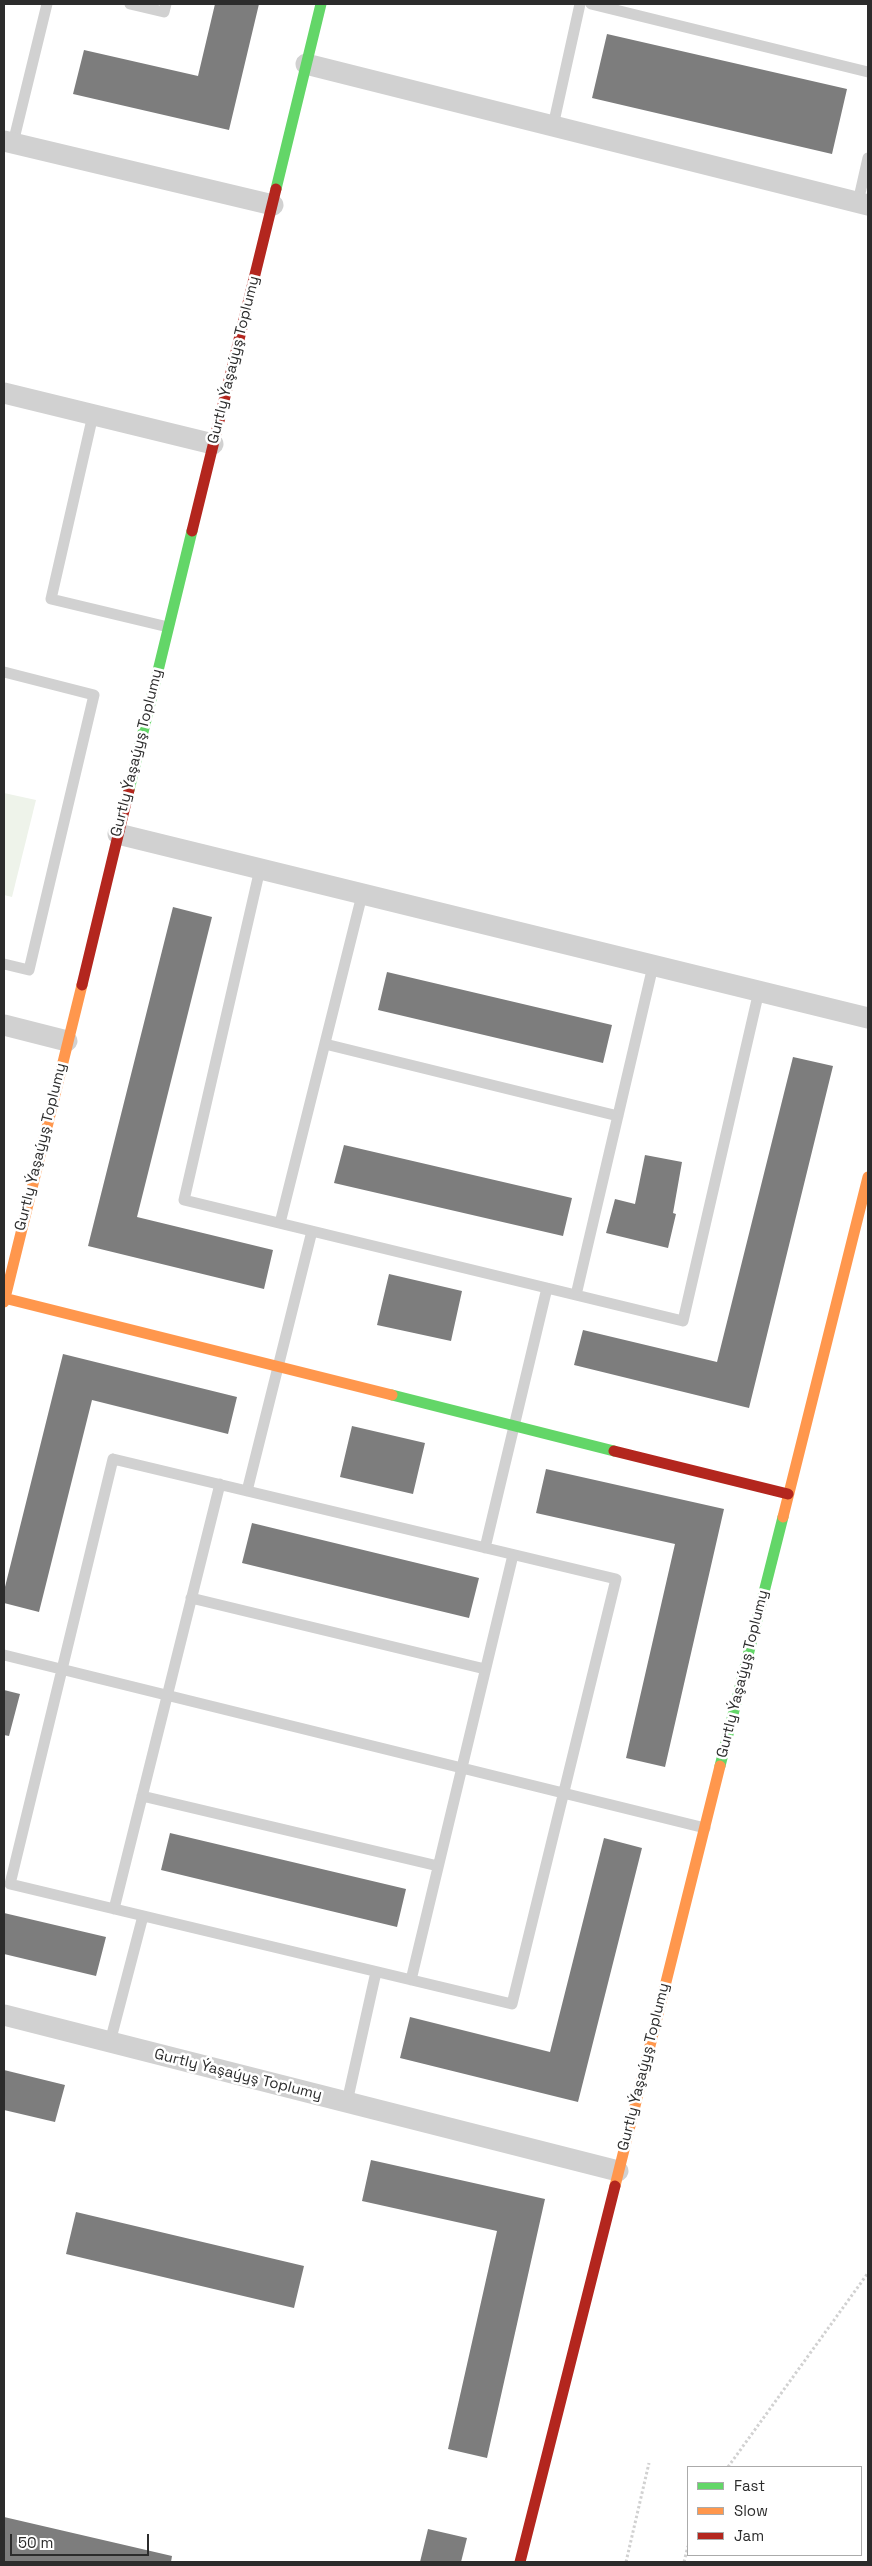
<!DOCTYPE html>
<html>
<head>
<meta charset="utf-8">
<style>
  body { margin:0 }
  #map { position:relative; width:872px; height:2566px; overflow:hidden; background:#fff; font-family:"Space Grotesk",sans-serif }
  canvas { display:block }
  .frame { position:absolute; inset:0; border:5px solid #2c2c2c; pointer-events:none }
  .legend { position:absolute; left:687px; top:2466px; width:175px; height:90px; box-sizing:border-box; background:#fff; border:1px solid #ababab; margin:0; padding:6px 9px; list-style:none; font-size:15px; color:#2c2c2c }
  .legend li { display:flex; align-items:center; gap:10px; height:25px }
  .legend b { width:25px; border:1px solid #ababab }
  .scale { position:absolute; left:10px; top:2534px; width:139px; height:22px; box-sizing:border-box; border:2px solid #2c2c2c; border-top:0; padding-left:6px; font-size:15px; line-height:18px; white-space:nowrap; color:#2c2c2c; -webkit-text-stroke:4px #fff; paint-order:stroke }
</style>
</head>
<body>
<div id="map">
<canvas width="872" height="2566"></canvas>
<div class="frame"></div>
<ul class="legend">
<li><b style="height:6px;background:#63d668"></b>Fast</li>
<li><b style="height:6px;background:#ff974d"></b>Slow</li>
<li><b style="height:6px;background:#b3261e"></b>Jam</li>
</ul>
<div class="scale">50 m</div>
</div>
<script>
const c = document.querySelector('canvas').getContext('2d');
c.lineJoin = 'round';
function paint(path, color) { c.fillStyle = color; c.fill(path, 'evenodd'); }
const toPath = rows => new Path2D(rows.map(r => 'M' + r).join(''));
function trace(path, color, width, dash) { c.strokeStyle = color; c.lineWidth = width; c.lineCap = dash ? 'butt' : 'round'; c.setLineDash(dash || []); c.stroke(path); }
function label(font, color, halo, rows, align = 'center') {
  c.font = font + ' "Space Grotesk",sans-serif'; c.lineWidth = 5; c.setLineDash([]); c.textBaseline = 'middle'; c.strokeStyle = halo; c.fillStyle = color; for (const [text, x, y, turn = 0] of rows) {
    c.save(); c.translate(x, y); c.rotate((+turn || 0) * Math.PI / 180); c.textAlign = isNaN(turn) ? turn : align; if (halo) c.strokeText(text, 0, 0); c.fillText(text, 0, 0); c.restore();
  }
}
paint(toPath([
  [4,793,36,800,12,897,4,895]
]), '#eef3ea');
paint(toPath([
  [215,4,259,4,229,130,73,94,84,50,198,76],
  [607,34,847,89,832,154,592,98],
  [173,907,212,917,137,1217,273,1250,264,1289,88,1246],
  [387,972,612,1025,603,1063,378,1010],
  [793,1057,833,1066,749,1408,574,1365,583,1330,717,1362],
  [344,1145,572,1198,563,1236,334,1183],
  [645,1155,682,1162,673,1213,676,1214,668,1248,606,1233,615,1199,635,1204],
  [389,1274,462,1291,451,1341,377,1325],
  [63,1354,237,1397,228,1434,92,1400,39,1612,4,1603,4,1591],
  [352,1426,425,1443,413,1494,340,1477],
  [546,1469,724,1509,665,1767,626,1758,675,1544,536,1513],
  [252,1523,479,1578,469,1618,242,1563],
  [4,1690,20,1694,9,1736,4,1735],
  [170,1833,406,1889,397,1927,161,1870],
  [604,1838,642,1848,578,2102,400,2058,410,2017,550,2052],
  [4,1913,106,1937,96,1976,4,1954],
  [4,2070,65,2085,55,2122,4,2110],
  [371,2160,545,2199,487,2458,448,2449,497,2231,362,2201],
  [76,2212,304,2266,294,2308,66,2254],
  [4,2517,172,2556,171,2562,4,2562],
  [428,2529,467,2538,461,2562,420,2562]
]), '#7d7d7d');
trace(toPath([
  [728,2467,868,2273],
  [626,2562,649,2463],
  [684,2562,688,2546]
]), '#d1d1d1', 3, [2.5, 2.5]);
trace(toPath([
  [130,4,164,12,166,4],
  [591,4,868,72],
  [553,126,580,4],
  [13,143,47,4],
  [858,202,868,158],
  [93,415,51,599,168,627],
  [4,672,94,695,29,970,4,964],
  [260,869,184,1200,683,1321,759,991],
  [325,1044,618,1116],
  [280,1223,362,895],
  [576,1295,653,966],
  [113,1459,616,1579,512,2004,10,1884,113,1459],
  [247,1491,312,1231],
  [485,1548,547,1288],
  [191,1598,485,1669],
  [4,1655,705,1828],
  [142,1796,438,1866],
  [114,1909,220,1484],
  [411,1980,513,1555],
  [110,2042,143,1916],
  [347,2102,376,1972]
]), '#d1d1d1', 11);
trace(toPath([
  [306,64,868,205],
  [4,141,273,205],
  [4,393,213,444],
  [118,834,868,1018],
  [4,1025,67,1041],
  [4,2015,618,2171]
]), '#d1d1d1', 21);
trace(toPath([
  [276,189,321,4],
  [129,790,192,531],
  [392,1395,614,1451],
  [720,1766,783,1517]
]), '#63d668', 11);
trace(toPath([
  [4,1298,392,1395],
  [4,1302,82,985],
  [783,1517,868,1177],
  [615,2186,720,1766]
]), '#ff974d', 11);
trace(toPath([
  [192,531,276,189],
  [82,985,129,790],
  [614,1451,788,1494],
  [520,2562,615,2186]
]), '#b3261e', 11);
label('15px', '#2c2c2c', '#fff', [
  ["Gurtly Ýaşaýyş Toplumy",234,360,-76],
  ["Gurtly Ýaşaýyş Toplumy",137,753,-76],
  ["Gurtly Ýaşaýyş Toplumy",41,1147,-76],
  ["Gurtly Ýaşaýyş Toplumy",743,1674,-76],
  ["Gurtly Ýaşaýyş Toplumy",644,2067,-76],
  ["Gurtly Ýaşaýyş Toplumy",238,2075,14]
]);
</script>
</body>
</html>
